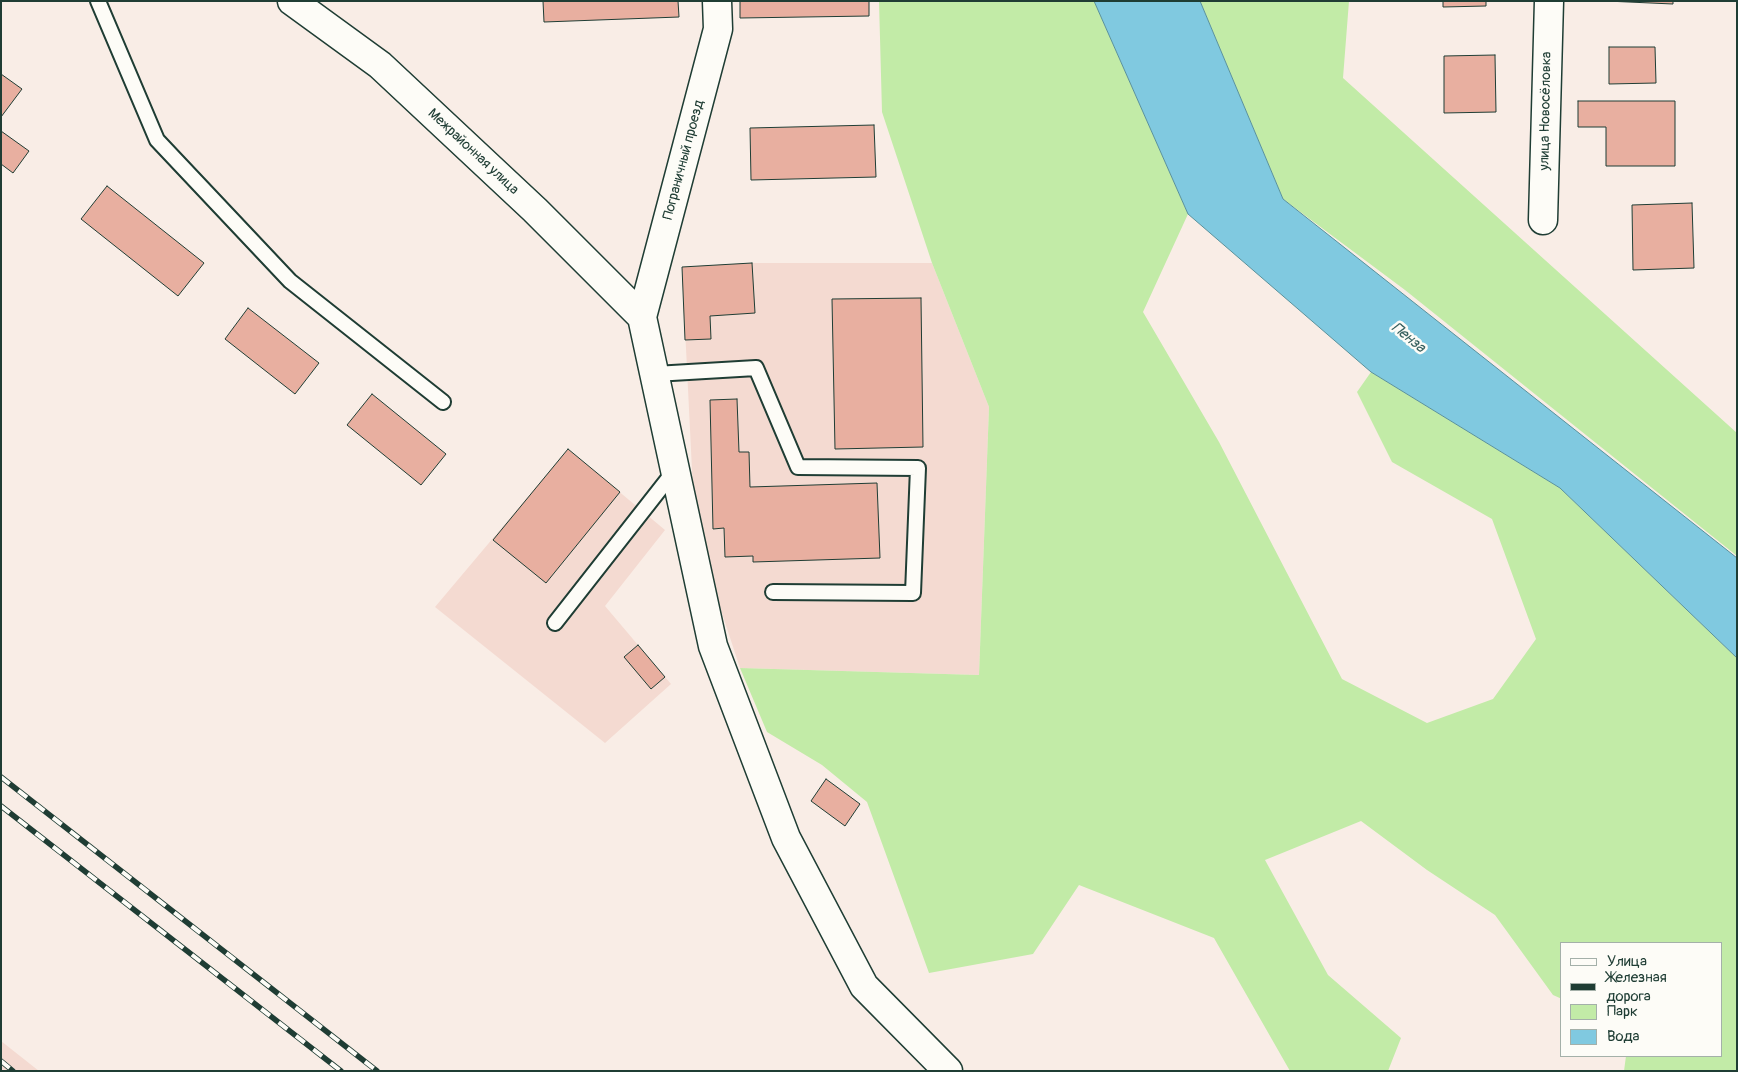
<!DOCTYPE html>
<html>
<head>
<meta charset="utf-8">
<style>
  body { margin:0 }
  #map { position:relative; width:1738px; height:1072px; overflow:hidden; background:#f9ede6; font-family:Pangolin,sans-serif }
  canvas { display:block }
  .frame { position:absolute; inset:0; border:2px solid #1f3d34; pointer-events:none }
  .legend { position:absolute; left:1560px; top:942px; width:162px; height:115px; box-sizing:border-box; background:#fdfcf7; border:1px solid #a4b0a9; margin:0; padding:6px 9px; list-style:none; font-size:15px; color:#1f3d34 }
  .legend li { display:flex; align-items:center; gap:10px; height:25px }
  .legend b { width:25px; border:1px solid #a4b0a9 }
</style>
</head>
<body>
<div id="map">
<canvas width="1738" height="1072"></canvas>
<div class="frame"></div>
<ul class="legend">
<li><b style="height:6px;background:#fdfcf7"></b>Улица</li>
<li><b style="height:6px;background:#1f3d34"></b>Железная дорога</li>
<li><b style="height:14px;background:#c2eba7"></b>Парк</li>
<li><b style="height:14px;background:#80c9e0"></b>Вода</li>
</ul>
</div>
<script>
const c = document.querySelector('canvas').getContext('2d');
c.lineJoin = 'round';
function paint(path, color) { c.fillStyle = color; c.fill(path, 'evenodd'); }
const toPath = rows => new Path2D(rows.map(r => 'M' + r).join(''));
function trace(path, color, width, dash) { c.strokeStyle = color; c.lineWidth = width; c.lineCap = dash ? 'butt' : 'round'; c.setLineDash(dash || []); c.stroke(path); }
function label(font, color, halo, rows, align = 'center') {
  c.font = font + ' Pangolin,sans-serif'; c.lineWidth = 5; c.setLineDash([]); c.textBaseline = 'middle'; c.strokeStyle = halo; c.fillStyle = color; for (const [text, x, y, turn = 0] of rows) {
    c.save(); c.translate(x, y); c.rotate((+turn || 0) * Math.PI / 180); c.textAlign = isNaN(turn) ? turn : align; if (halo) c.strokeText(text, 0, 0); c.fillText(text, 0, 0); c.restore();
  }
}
paint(toPath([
  [752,263,932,263,989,407,979,675,740,668,695,531,682,267],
  [568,449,665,530,605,606,671,684,605,743,435,607],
  [1,1041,39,1071,1,1071]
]), '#f4dad1');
paint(toPath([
  [879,1,1094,1,1188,214,1143,312,1219,442,1342,679,1427,723,1493,699,1536,639,1492,519,1392,462,1357,392,1371,372,1560,488,1737,658,1737,1071,1624,1071,1626,1056,1722,1056,1722,943,1562,943,1562,999,1553,995,1495,915,1427,870,1361,821,1265,860,1328,975,1401,1038,1388,1071,1290,1071,1214,938,1079,885,1033,954,929,973,867,802,822,765,767,732,740,668,979,675,989,407,932,263,882,112],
  [1200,1,1349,1,1343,78,1737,433,1737,556,1405,290,1283,199]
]), '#c2eba7');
const water = toPath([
  [1094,1,1200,1,1283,199,1737,558,1737,658,1560,488,1371,372,1188,214,1094,1]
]);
paint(water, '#80c9e0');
trace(water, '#59919b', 1);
const building = toPath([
  [543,1,678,1,679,17,544,22,543,1],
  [740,1,869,1,869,16,740,18,740,1],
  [1443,1,1486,1,1486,6,1443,7,1443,1],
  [1606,1,1673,1,1673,4,1606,1],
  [1609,47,1655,47,1656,83,1609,84,1609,47],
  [1495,55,1496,112,1444,113,1444,56,1495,55],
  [1,74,22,89,1,117,1,74],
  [1578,101,1675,101,1675,166,1606,166,1606,127,1578,127,1578,101],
  [874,125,876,177,751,180,750,128,874,125],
  [1,131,29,151,13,173,1,164,1,131],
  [107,186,204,263,178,296,81,219,107,186],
  [1692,203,1694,268,1633,270,1632,205,1692,203],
  [752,263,755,313,710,316,711,339,685,340,682,267,752,263],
  [921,298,923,447,835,449,832,299,921,298],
  [248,308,319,363,295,394,225,339,248,308],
  [372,394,446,454,421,485,347,425,372,394],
  [737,399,739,452,749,452,750,487,877,483,880,558,753,562,753,556,725,557,724,528,713,529,710,400,737,399],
  [568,449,620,492,546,583,493,540,568,449],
  [638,645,665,677,651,689,624,657,638,645],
  [826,779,860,804,845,826,811,801,826,779]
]);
paint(building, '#e8afa0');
trace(building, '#1f3d34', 1);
const service = toPath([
  [98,1,157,140,290,281,443,402],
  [655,374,756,368,798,467,918,468,913,593,773,592],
  [555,623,675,470]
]);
const minor = toPath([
  [292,1,380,65,535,210,642,317],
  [717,1,718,29,642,317,713,646,786,838,864,986,948,1071],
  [1543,220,1549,1]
]);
trace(service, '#1f3d34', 18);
trace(minor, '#1f3d34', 31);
trace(service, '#fdfcf7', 14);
trace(minor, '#fdfcf7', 28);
const rail = toPath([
  [1,777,377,1071],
  [1,806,341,1071],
  [1,1061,13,1071]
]);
trace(rail, '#1f3d34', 5.5);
trace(rail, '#fdfcf7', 4, [11]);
label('14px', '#1f3d34', '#fdfcf7', [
  ["улица Новосёловка",1546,111,-89],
  ["Межрайонная улица",473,152,43],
  ["Пограничный проезд",684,160,-75]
]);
label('italic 15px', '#37605f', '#fdfcf7', [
  ["Пенза",1408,338,39]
]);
</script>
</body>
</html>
